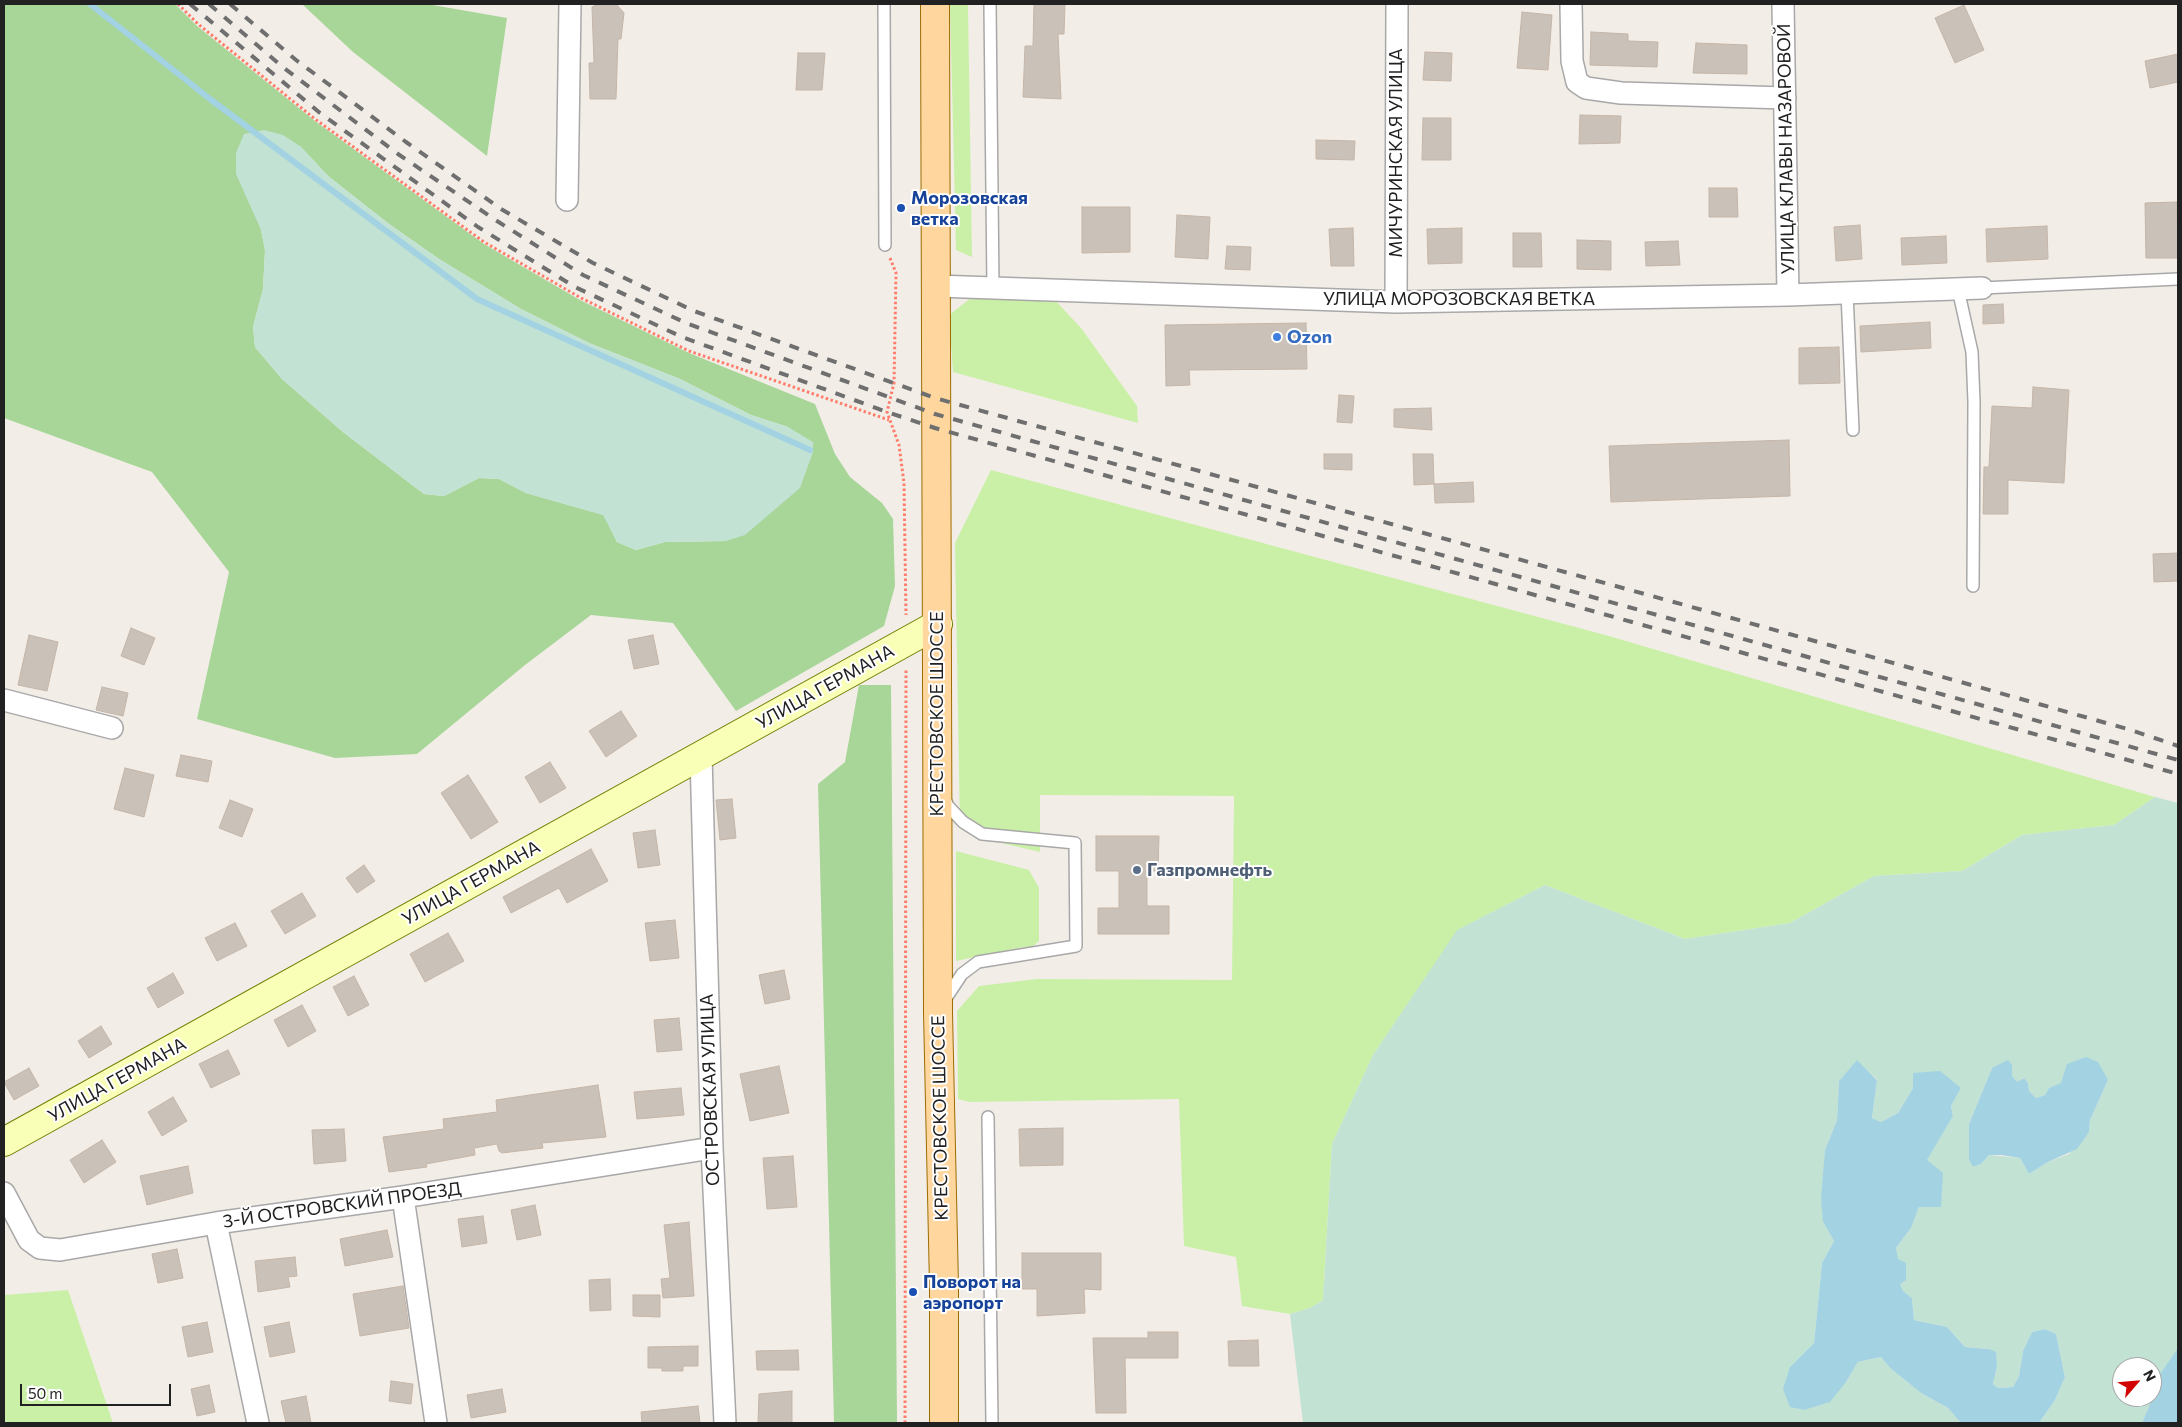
<!DOCTYPE html>
<html>
<head>
<meta charset="utf-8">
<style>
  body { margin:0 }
  #map { position:relative; width:2182px; height:1427px; overflow:hidden; background:#f2eee7; font-family:Commissioner,sans-serif }
  canvas { display:block }
  .frame { position:absolute; inset:0; border:5px solid #212121; pointer-events:none }
  .north { position:absolute; left:2112px; top:1357px; width:50px; height:50px; box-sizing:border-box; background:#fff; border:1px solid #a6a6a6; border-radius:50%; rotate:63deg; font-size:14px; font-weight:700; line-height:20px; text-align:center; color:#212121 }
  .north::after { content:''; display:block; margin:auto; width:18px; height:22px; background:#d10400; clip-path:polygon(50% 0,100% 100%,50% 72%,0 100%) }
  .scale { position:absolute; left:20px; top:1384px; width:151px; height:22px; box-sizing:border-box; border:2px solid #212121; border-top:0; padding-left:6px; font-size:15px; line-height:18px; white-space:nowrap; color:#212121; -webkit-text-stroke:4px #fff; paint-order:stroke }
</style>
</head>
<body>
<div id="map">
<canvas width="2182" height="1427"></canvas>
<div class="frame"></div>
<div class="north">N</div>
<div class="scale">50 m</div>
</div>
<script>
const c = document.querySelector('canvas').getContext('2d');
c.lineJoin = 'round';
function paint(path, color) { c.fillStyle = color; c.fill(path, 'evenodd'); }
const toPath = rows => new Path2D(rows.map(r => 'M' + r).join(''));
function trace(path, color, width, dash) { c.strokeStyle = color; c.lineWidth = width; c.lineCap = dash ? 'butt' : 'round'; c.setLineDash(dash || []); c.stroke(path); }
function label(font, color, halo, rows, align = 'center') {
  c.font = font + ' Commissioner,sans-serif'; c.lineWidth = 4; c.setLineDash([]); c.textBaseline = 'middle'; c.strokeStyle = halo; c.fillStyle = color; for (const [text, x, y, turn = 0] of rows) {
    c.save(); c.translate(x, y); c.rotate((+turn || 0) * Math.PI / 180); c.textAlign = isNaN(turn) ? turn : align; if (halo) c.strokeText(text, 0, 0); c.fillText(text, 0, 0); c.restore();
  }
}
paint(toPath([
  [950,4,968,4,972,257,956,250],
  [976,294,1052,297,1081,328,1137,406,1138,423,953,372,949,315],
  [991,470,1609,636,2155,797,2114,825,2022,835,1962,871,1874,876,1790,923,1685,939,1545,885,1458,930,1373,1055,1332,1144,1323,1300,1310,1308,1290,1314,1242,1306,1236,1257,1184,1246,1179,1099,969,1102,958,1099,957,1011,979,986,1037,979,1232,980,1234,796,1040,795,1040,852,980,838,960,827,955,543],
  [956,851,1029,870,1039,888,1039,941,1031,948,1023,947,956,961],
  [68,1290,113,1423,4,1423,4,1295]
]), '#caf0a8');
paint(toPath([
  [4,4,175,4,197,26,315,121,484,244,580,300,689,353,815,404,835,454,850,477,882,503,893,519,895,586,884,626,736,711,673,623,591,615,525,665,417,754,335,758,197,719,229,572,152,472,4,418],
  [300,146,328,176,389,224,439,259,521,309,589,343,680,379,751,415,788,427,726,541,665,542,636,550,617,542,604,515,526,493,499,479,479,478,444,496,424,494,343,432,282,379,255,347,253,327,263,289,265,250,261,230],
  [302,4,427,4,507,18,487,156,353,52],
  [859,685,891,685,897,1423,834,1423,818,784,845,762]
]), '#a8d598');
paint(toPath([
  [264,130,283,135,300,146,328,176,389,224,439,259,521,309,589,343,680,379,751,415,788,427,813,442,813,452,800,488,745,535,726,541,665,542,636,550,617,542,603,515,526,493,499,479,479,478,444,496,424,494,343,432,282,379,255,347,253,327,263,289,265,250,261,230,236,174,236,153,244,134],
  [2155,797,2178,803,2178,1348,2157,1380,2153,1397,2142,1423,2039,1423,2055,1400,2065,1377,2056,1334,2045,1329,2032,1332,2023,1351,2019,1376,2013,1387,1998,1388,1993,1384,1997,1367,1989,1349,1965,1347,1947,1327,1914,1320,1912,1298,1903,1291,1900,1284,1896,1248,1911,1228,1919,1207,1941,1207,1926,1160,1953,1116,1951,1106,1961,1088,1913,1088,1898,1113,1881,1122,1872,1118,1877,1079,1857,1061,1839,1081,1837,1120,1825,1150,1823,1222,1834,1241,1822,1263,1814,1343,1790,1367,1846,1382,1858,1362,1881,1357,1890,1368,1921,1393,1948,1408,1961,1423,1303,1423,1290,1314,1310,1308,1323,1300,1332,1144,1373,1055,1457,930,1545,885,1685,939,1790,923,1874,876,1962,871,2022,835,2114,825],
  [2012,1065,2012,1076,2017,1083,2023,1078,2028,1083,2029,1091,2036,1098,2045,1095,2049,1088,2061,1084,2108,1080,2090,1120,2089,1132,2069,1154,2048,1162,2029,1174,2020,1158,1989,1155,1981,1164,1973,1167,1969,1160,1969,1124,1992,1068],
  [2122,1367,2152,1367,2152,1397,2122,1397]
]), '#c2e2d4');
paint(toPath([
  [2086,1057,2098,1062,2108,1080,2090,1120,2089,1132,2077,1149,2048,1162,2029,1174,2020,1158,2001,1155,1989,1155,1981,1164,1973,1167,1969,1160,1969,1124,1992,1068,2008,1060,2012,1065,2012,1076,2017,1082,2024,1078,2028,1083,2029,1091,2036,1098,2045,1095,2049,1088,2061,1083,2067,1064],
  [1857,1060,1877,1080,1872,1118,1881,1122,1898,1113,1913,1088,1913,1073,1940,1071,1961,1088,1951,1106,1953,1116,1927,1160,1943,1173,1941,1207,1919,1207,1911,1228,1896,1248,1898,1259,1906,1263,1906,1280,1900,1284,1903,1291,1912,1298,1914,1320,1947,1327,1965,1347,1989,1349,1996,1352,1997,1367,1993,1384,1998,1388,2013,1387,2019,1376,2023,1351,2032,1332,2045,1329,2056,1334,2065,1377,2055,1400,2039,1423,1961,1423,1948,1408,1921,1393,1890,1368,1881,1357,1858,1362,1846,1382,1830,1402,1804,1410,1790,1407,1783,1389,1790,1367,1814,1343,1822,1263,1834,1241,1823,1222,1821,1198,1825,1150,1837,1120,1839,1081],
  [2178,1348,2178,1423,2142,1423,2153,1397,2156,1380]
]), '#a3d3e3');
trace(toPath([
  [90,4,210,99,477,299,810,450]
]), '#a3d3e3', 6);
const building = toPath([
  [599,4,616,4,624,13,621,39,618,39,616,99,590,99,589,63,594,63,592,7,599,4],
  [1034,4,1065,4,1064,34,1058,34,1061,99,1023,97,1025,46,1033,46,1034,4],
  [1964,5,1984,50,1955,63,1935,18,1964,5],
  [1522,12,1552,15,1548,70,1517,68,1522,12],
  [1591,32,1628,34,1628,41,1658,42,1657,67,1590,65,1591,32],
  [1696,43,1747,45,1747,74,1693,73,1696,43],
  [1425,52,1452,53,1451,81,1423,80,1425,52],
  [798,53,825,53,822,90,796,90,798,53],
  [2178,54,2178,82,2150,88,2145,61,2178,54],
  [1580,115,1621,116,1620,143,1579,144,1580,115],
  [1423,118,1451,118,1451,160,1422,160,1423,118],
  [1316,140,1355,141,1354,160,1316,159,1316,140],
  [1709,188,1737,188,1738,217,1709,217,1709,188],
  [2177,202,2178,258,2146,258,2145,203,2177,202],
  [1082,207,1130,207,1130,252,1082,253,1082,207],
  [1177,215,1210,217,1208,259,1175,257,1177,215],
  [1860,225,1862,259,1836,261,1834,227,1860,225],
  [2047,226,2048,259,1987,262,1986,229,2047,226],
  [1353,228,1354,266,1331,266,1329,229,1353,228],
  [1462,228,1462,263,1428,264,1427,229,1462,228],
  [1513,233,1541,233,1542,267,1513,267,1513,233],
  [1946,236,1947,263,1902,265,1901,238,1946,236],
  [1577,240,1611,241,1611,270,1577,269,1577,240],
  [1678,241,1680,265,1646,266,1645,242,1678,241],
  [1227,246,1251,247,1250,270,1225,269,1227,246],
  [2003,304,2004,323,1983,324,1983,305,2003,304],
  [1930,322,1931,348,1861,352,1860,326,1930,322],
  [1306,323,1307,369,1189,370,1190,385,1166,386,1165,325,1306,323],
  [1839,347,1840,383,1799,384,1799,348,1839,347],
  [2033,387,2069,390,2064,483,2008,480,2008,514,1983,514,1984,467,1989,467,1992,406,2032,408,2033,387],
  [1339,395,1354,396,1352,423,1337,422,1339,395],
  [1431,408,1432,430,1394,427,1394,409,1431,408],
  [1789,440,1790,496,1611,502,1609,446,1789,440],
  [1324,454,1352,454,1352,470,1324,469,1324,454],
  [1413,454,1433,454,1434,484,1414,485,1413,454],
  [1473,482,1474,502,1435,503,1434,484,1473,482],
  [2178,553,2178,581,2154,582,2153,554,2178,553],
  [131,628,155,638,144,665,121,656,131,628],
  [29,635,58,642,47,691,18,685,29,635],
  [653,635,659,664,634,669,628,640,653,635],
  [102,687,128,693,123,716,96,710,102,687],
  [621,711,637,736,606,757,589,731,621,711],
  [181,755,212,761,208,782,176,776,181,755],
  [550,762,566,788,540,803,525,777,550,762],
  [125,768,154,775,144,817,114,809,125,768],
  [468,775,498,822,471,839,441,793,468,775],
  [732,799,736,838,720,840,716,800,732,799],
  [230,800,253,809,242,837,219,828,230,800],
  [655,830,660,865,638,868,633,833,655,830],
  [1096,836,1159,836,1158,871,1147,871,1147,906,1169,906,1169,934,1098,934,1098,908,1119,908,1119,871,1096,871,1096,836],
  [591,849,608,881,567,903,559,888,511,913,503,897,591,849],
  [364,865,375,881,357,893,346,878,364,865],
  [302,893,316,916,285,934,271,911,302,893],
  [675,920,679,958,650,961,645,923,675,920],
  [235,923,247,946,217,961,205,938,235,923],
  [448,933,464,961,425,982,410,954,448,933],
  [784,970,790,999,765,1004,759,975,784,970],
  [173,973,184,993,158,1008,147,988,173,973],
  [354,976,369,1005,348,1016,333,987,354,976],
  [302,1005,316,1031,288,1047,274,1020,302,1005],
  [679,1018,682,1050,657,1052,654,1020,679,1018],
  [101,1026,112,1044,89,1058,78,1041,101,1026],
  [228,1050,240,1074,211,1088,199,1064,228,1050],
  [779,1066,789,1113,750,1121,740,1074,779,1066],
  [29,1068,39,1086,14,1100,4,1082,29,1068],
  [598,1085,606,1137,542,1143,543,1148,502,1153,499,1151,497,1144,474,1148,475,1155,426,1164,427,1167,389,1172,383,1137,444,1129,443,1119,497,1112,496,1100,598,1085],
  [681,1088,684,1115,637,1119,634,1092,681,1088],
  [173,1097,187,1121,162,1136,148,1112,173,1097],
  [1063,1128,1063,1165,1020,1166,1019,1129,1063,1128],
  [344,1129,346,1161,314,1164,312,1130,344,1129],
  [102,1140,116,1162,84,1183,70,1160,102,1140],
  [793,1156,797,1207,767,1209,763,1158,793,1156],
  [188,1166,193,1193,147,1205,140,1176,188,1166],
  [535,1205,541,1235,517,1240,511,1210,535,1205],
  [483,1216,487,1243,462,1247,458,1219,483,1216],
  [689,1222,694,1296,663,1298,661,1279,670,1278,664,1225,689,1222],
  [387,1230,393,1257,345,1266,340,1239,387,1230],
  [177,1249,183,1278,158,1283,152,1254,177,1249],
  [1022,1253,1101,1253,1101,1290,1084,1289,1085,1313,1037,1316,1037,1289,1022,1289,1022,1253],
  [295,1257,297,1276,288,1277,290,1287,258,1292,255,1261,295,1257],
  [610,1279,611,1310,590,1311,589,1280,610,1279],
  [403,1286,409,1328,360,1336,353,1294,403,1286],
  [633,1295,660,1295,660,1317,633,1316,633,1295],
  [207,1322,213,1352,188,1357,182,1327,207,1322],
  [289,1322,295,1352,270,1357,264,1327,289,1322],
  [1148,1332,1178,1332,1178,1358,1125,1358,1126,1413,1096,1413,1093,1338,1148,1338,1148,1332],
  [1258,1340,1259,1366,1229,1366,1228,1341,1258,1340],
  [698,1346,698,1366,683,1366,683,1371,662,1371,662,1368,648,1368,648,1347,698,1346],
  [798,1350,799,1370,757,1370,756,1351,798,1350],
  [391,1381,413,1384,411,1404,389,1401,391,1381],
  [209,1385,215,1412,197,1416,191,1389,209,1385],
  [502,1389,506,1412,471,1418,467,1395,502,1389],
  [792,1391,792,1423,758,1423,759,1394,792,1391],
  [306,1396,311,1423,286,1423,281,1401,306,1396],
  [698,1406,700,1423,642,1423,641,1412,698,1406]
]);
paint(building, '#cac1b9');
trace(building, '#c5b5a7', 1);
const lane = toPath([
  [884,4,885,245],
  [990,4,993,288],
  [1982,288,2178,279],
  [1958,289,1972,352,1974,402,1973,586],
  [1847,293,1853,430],
  [944,797,948,806,963,822,982,834,1075,843,1076,946,978,962,962,974,944,1001],
  [988,1117,992,1423]
]);
const street = toPath([
  [1571,4,1572,61,1577,82,1586,88,1621,93,1785,98],
  [1783,4,1788,295],
  [567,200,570,4],
  [936,286,1396,302,1788,295,1982,288],
  [1396,302,1397,4],
  [4,700,112,728],
  [701,756,712,1148,725,1423],
  [4,1193,29,1240,40,1248,60,1250,216,1223,403,1197,712,1148],
  [403,1197,436,1423],
  [216,1223,258,1423]
]);
const secondary = toPath([
  [4,1142,938,624]
]);
const primary = toPath([
  [935,4,938,1012,944,1286,944,1423]
]);
trace(lane, '#a8a8a8', 14);
trace(street, '#a8a8a8', 24);
trace(secondary, '#6f7f00', 30);
trace(primary, '#9d6c00', 30);
trace(toPath([
  [178,4,198,24,315,119,484,242,581,298,689,351,889,420],
  [890,258,896,273,894,383,887,412,899,445,904,483,906,615],
  [905,1423,906,669]
]), '#ff7d6a', 3, [2.5, 2.5]);
trace(lane, '#fff', 11);
trace(street, '#fff', 21);
trace(secondary, '#faffb7', 28);
trace(primary, '#ffd79e', 28);
trace(toPath([
  [190,4,320,113,478,227,575,287,682,337,887,412,935,428,2178,774],
  [209,4,284,68,398,154,497,221,583,275,686,323,935,414,2178,760],
  [230,4,296,60,406,142,501,209,593,263,694,311,935,398,1840,648,2131,730,2178,746]
]), '#6f6f6f', 4, [10, 10]);
for (const [x, y, r, color] of [
  [901,208,5,"#1a4fb4"],
  [1277,337,5,"#3f7fe0"],
  [1137,870,5,"#5c6f8a"],
  [913,1292,5,"#1a4fb4"]
]) { const dot = new Path2D(); dot.arc(x, y, r, 0, 2 * Math.PI); c.fillStyle = color; c.fill(dot); trace(dot, '#fff', 2); }
label('18px', '#212121', '#fff', [
  ["УЛИЦА КЛАВЫ НАЗАРОВОЙ",1786,149,-91],
  ["МИЧУРИНСКАЯ УЛИЦА",1396,153,-90],
  ["УЛИЦА МОРОЗОВСКАЯ ВЕТКА",1459,299],
  ["УЛИЦА ГЕРМАНА",825,687,-29],
  ["КРЕСТОВСКОЕ ШОССЕ",937,714,-90],
  ["УЛИЦА ГЕРМАНА",471,883,-29],
  ["УЛИЦА ГЕРМАНА",117,1080,-29],
  ["ОСТРОВСКАЯ УЛИЦА",710,1090,-92],
  ["КРЕСТОВСКОЕ ШОССЕ",940,1118,-91],
  ["3-Й ОСТРОВСКИЙ ПРОЕЗД",342,1205,-8]
]);
label('bold 18px', '#164399', '#fff', [
  ["Морозовская",911,198],
  ["ветка",911,219],
  ["Поворот на",923,1282],
  ["аэропорт",923,1303]
], 'left');
label('bold 18px', '#366cbe', '#fff', [
  ["Ozon",1287,337]
], 'left');
label('bold 18px', '#4e5e75', '#fff', [
  ["Газпромнефть",1147,870]
], 'left');
</script>
</body>
</html>
